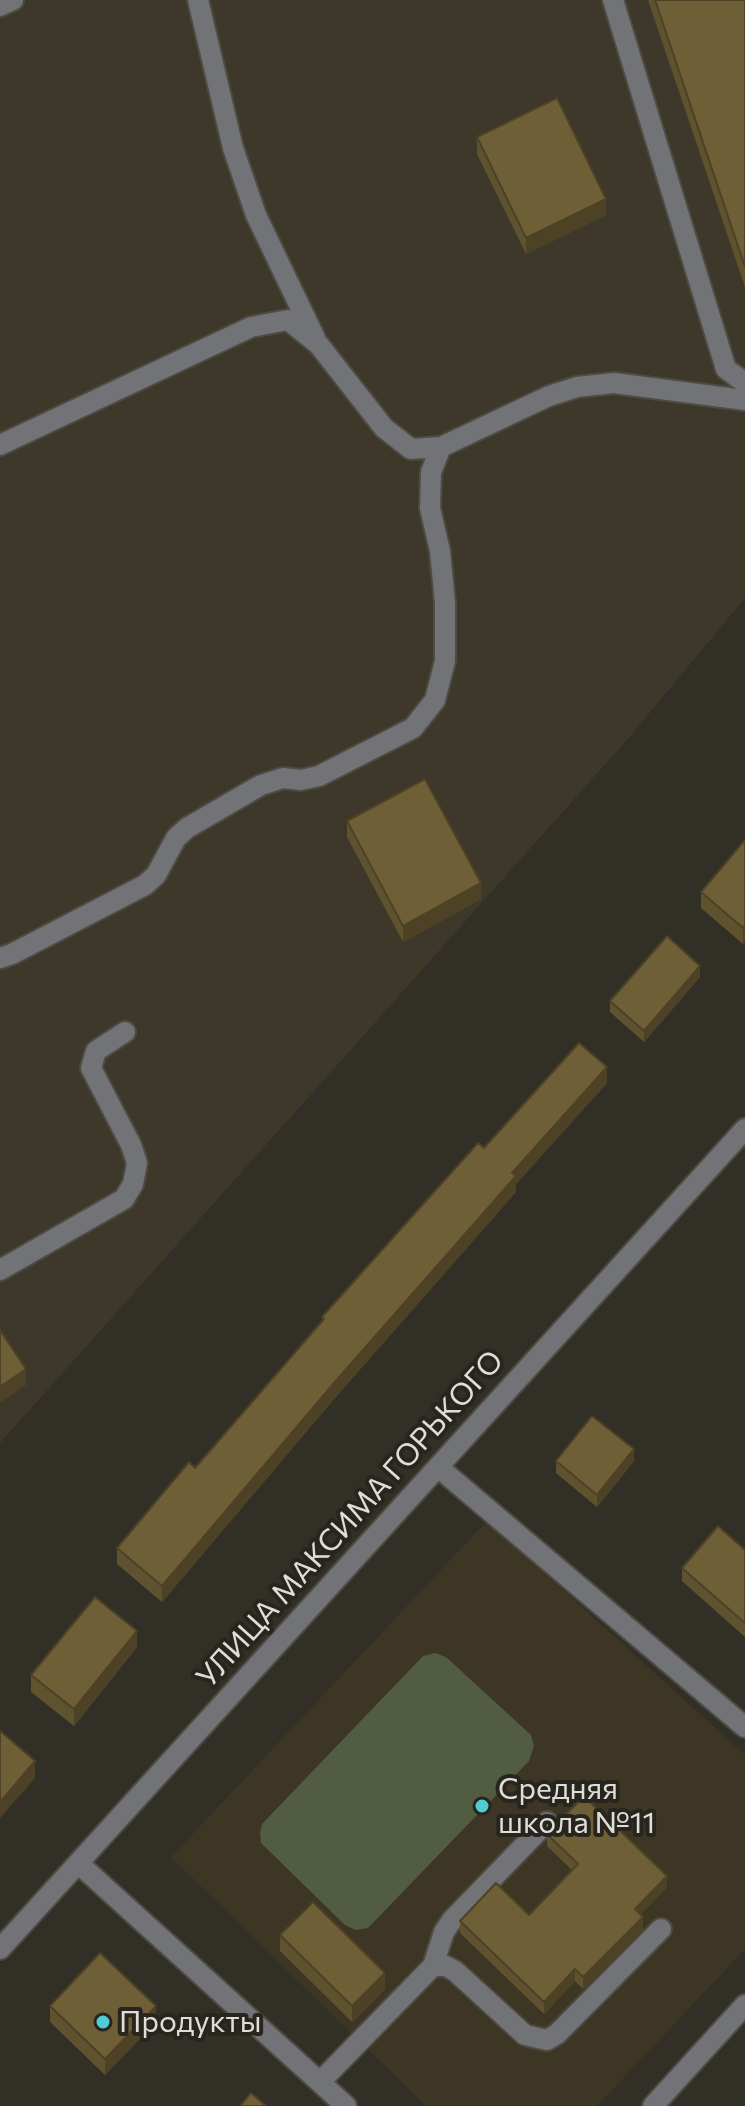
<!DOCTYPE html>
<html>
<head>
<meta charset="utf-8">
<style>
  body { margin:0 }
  canvas { display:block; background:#322f27 }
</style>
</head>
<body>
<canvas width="745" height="2106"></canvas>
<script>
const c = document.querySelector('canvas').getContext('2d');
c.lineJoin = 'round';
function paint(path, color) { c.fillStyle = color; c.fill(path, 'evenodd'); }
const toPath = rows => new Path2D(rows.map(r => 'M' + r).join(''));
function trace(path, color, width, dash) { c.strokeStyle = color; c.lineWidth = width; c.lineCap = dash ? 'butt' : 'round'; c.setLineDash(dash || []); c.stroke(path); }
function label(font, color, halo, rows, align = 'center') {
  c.font = font + ' Commissioner,sans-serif'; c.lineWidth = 8; c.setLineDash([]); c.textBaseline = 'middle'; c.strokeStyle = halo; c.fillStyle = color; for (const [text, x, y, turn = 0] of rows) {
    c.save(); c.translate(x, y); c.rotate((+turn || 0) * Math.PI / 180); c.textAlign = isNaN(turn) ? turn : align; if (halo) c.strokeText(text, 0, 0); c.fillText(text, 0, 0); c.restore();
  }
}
paint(toPath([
  [0,0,745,0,745,598,626,741,0,1443]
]), '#3d382a');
paint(toPath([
  [487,1521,745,1755,745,1949,597,2106,426,2106,171,1857]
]), '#3e3625');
paint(toPath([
  [435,1653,446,1657,531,1735,534,1746,529,1761,368,1928,356,1930,345,1925,261,1843,260,1833,262,1824,423,1656]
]), '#515c43');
const minor = toPath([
  [198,0,233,148,256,215,315,338],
  [613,0,726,369,745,383],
  [0,6,13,0],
  [0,445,251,327,288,320,319,345,384,428,411,449,441,447,549,396,577,387,614,383,745,400],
  [0,958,12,954,145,885,156,875,176,838,187,828,261,785,283,778,301,780,319,776,413,728,435,700,445,661,445,603,440,551,430,508,431,472,441,447],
  [0,1270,124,1199,133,1184,137,1163,131,1145,91,1068,96,1051,125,1032],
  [438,1467,745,1727],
  [78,1863,346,2106],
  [0,1949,745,1129],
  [433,1966,444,1932,452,1920,547,1822],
  [320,2082,433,1966,446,1966,455,1971,525,2035,547,2040,557,2034,661,1929],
  [653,2106,745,2005]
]);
trace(minor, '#4e4b43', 24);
trace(minor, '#727377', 20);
paint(toPath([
  [648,0,745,0,745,287],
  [477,137,606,215,526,254,477,154],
  [347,821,481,899,403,942,347,837],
  [745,840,743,944,701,908,701,892],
  [700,977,644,1042,610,1012,610,1001],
  [607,1083,516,1184,516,1192,334,1399,162,1602,117,1564,117,1548,195,1468,322,1322,322,1317,484,1148],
  [556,1461,634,1461,597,1507,556,1473],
  [745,1550,745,1637,682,1581,682,1568],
  [137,1647,74,1726,31,1692,31,1675],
  [547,1834,667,1887,640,1915,643,1929,583,1989,575,1981,544,2014,460,1933,460,1921,529,1915,572,1870,547,1846],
  [280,1935,385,1989,352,2022,280,1951],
  [50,2006,156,2022,105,2075,50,2022]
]), '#5f522f');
paint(toPath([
  [606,199,606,215,526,254,526,238],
  [481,883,481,899,403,942,403,926],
  [745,925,745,941,743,944,743,928],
  [700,966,700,977,644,1042,644,1031],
  [607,1067,607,1083,516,1184,516,1192,334,1399,162,1602,162,1586,512,1173],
  [26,1369,26,1385,0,1403,0,1387],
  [634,1449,634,1461,597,1507,597,1495],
  [137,1631,137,1647,74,1726,74,1709],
  [35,1761,35,1778,0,1818,0,1802],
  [667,1876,667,1887,635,1921,635,1909],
  [643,1917,643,1929,583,1989,583,1977],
  [575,1969,575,1981,544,2014,544,2002],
  [385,1973,385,1989,352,2022,352,2006],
  [156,2006,156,2022,105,2075,105,2059]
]), '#4e4226');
const building = toPath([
  [655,0,745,0,745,267,655,0],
  [557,98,606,199,526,238,477,137,557,98],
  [425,779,481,883,403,926,347,821,425,779],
  [745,840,745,925,743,928,701,892,745,840],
  [667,936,700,966,644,1031,610,1001,667,936],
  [579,1043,607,1067,512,1173,516,1176,334,1383,162,1586,117,1548,189,1462,195,1468,324,1319,322,1317,478,1143,484,1148,579,1043],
  [0,1330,26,1369,0,1387,0,1330],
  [592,1416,634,1449,597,1495,556,1461,592,1416],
  [718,1526,745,1550,745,1623,682,1568,718,1526],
  [95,1597,137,1631,74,1709,31,1675,95,1597],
  [0,1731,35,1761,0,1802,0,1731],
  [584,1796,667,1876,635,1909,643,1917,583,1977,575,1969,544,2002,460,1921,496,1883,529,1915,578,1864,547,1834,584,1796],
  [313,1902,385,1973,352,2006,280,1935,313,1902],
  [100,1953,156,2006,105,2059,50,2006,100,1953],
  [251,2093,266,2106,240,2106,251,2093]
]);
paint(building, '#6f5f37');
trace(building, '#4e4226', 2);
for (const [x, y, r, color] of [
  [482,1806,8,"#51ccd2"],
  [103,2022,8,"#51ccd2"]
]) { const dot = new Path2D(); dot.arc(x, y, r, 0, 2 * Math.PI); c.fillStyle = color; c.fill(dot); trace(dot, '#28251e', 3); }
label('30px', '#dfddd8', '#28251e', [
  ["УЛИЦА МАКСИМА ГОРЬКОГО",350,1519,-48]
]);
label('30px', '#dfddd8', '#28251e', [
  ["Средняя",498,1789],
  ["школа №11",498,1823],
  ["Продукты",119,2022]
], 'left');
</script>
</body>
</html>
